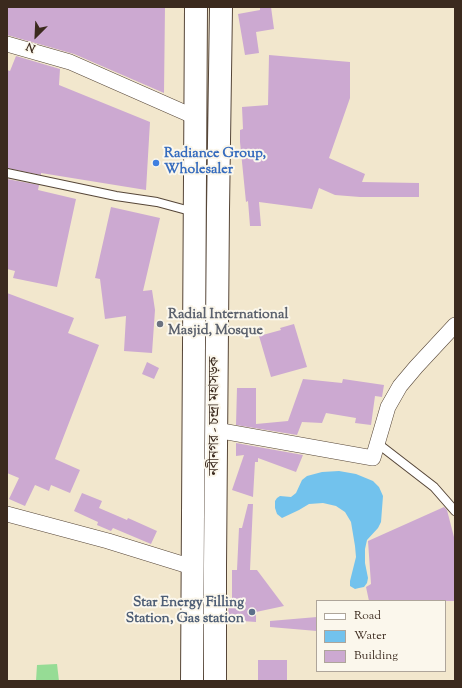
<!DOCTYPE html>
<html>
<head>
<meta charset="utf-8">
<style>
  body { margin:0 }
  #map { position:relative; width:462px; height:688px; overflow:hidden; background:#f2e7cd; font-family:"Sorts Mill Goudy",serif }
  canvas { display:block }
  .frame { position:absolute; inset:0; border:8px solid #3b2a1e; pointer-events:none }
  .legend { position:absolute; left:316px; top:600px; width:130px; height:72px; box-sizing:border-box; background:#fbf7ec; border:1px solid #aea59a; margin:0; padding:5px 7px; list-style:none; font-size:12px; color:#3b2a1e }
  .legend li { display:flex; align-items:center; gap:8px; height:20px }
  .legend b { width:20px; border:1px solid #aea59a }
  .north { position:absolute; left:16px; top:16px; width:40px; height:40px; -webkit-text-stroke:3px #fbf7ec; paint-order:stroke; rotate:204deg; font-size:11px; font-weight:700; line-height:16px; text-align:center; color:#3b2a1e }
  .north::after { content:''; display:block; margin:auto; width:14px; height:18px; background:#3b2a1e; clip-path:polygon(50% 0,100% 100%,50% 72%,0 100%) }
</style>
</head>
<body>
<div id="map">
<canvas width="462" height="688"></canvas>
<div class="frame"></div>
<ul class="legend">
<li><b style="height:5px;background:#fff"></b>Road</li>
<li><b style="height:11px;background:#72c2ed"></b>Water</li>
<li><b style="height:11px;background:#cca9d1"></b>Building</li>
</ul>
<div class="north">N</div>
</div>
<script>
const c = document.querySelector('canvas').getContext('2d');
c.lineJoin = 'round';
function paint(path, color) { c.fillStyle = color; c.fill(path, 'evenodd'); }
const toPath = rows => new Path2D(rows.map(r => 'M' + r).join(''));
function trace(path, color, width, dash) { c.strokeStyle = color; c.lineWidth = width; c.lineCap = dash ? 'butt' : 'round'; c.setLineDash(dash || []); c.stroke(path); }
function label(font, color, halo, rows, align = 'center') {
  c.font = font + ' "Sorts Mill Goudy","Noto Serif Bengali",serif'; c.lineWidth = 4; c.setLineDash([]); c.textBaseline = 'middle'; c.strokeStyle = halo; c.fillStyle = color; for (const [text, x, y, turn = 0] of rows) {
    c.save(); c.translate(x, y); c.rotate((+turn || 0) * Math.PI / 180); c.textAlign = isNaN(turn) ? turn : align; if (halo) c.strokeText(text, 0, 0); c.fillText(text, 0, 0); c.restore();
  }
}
paint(toPath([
  [57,664,59,681,36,681,37,665]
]), '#96dc95');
paint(toPath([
  [339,471,356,474,373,481,379,487,383,496,381,522,378,528,367,540,365,549,365,563,368,578,367,583,364,587,359,588,355,589,350,586,350,581,356,557,355,546,351,522,345,512,336,506,323,503,309,504,299,510,282,518,277,514,275,508,275,501,277,498,280,496,291,497,296,493,302,480,307,476,322,472]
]), '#72c2ed');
paint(toPath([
  [7,7,165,7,164,93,74,54,7,35],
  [260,7,271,7,274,29,256,32,259,53,245,55,238,14,260,10],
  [269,55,350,62,350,98,329,158,365,174,362,182,419,183,419,197,360,197,335,195,319,188,312,209,259,202,261,226,250,226,248,201,246,202,240,142,240,130,243,129,242,107,268,105],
  [16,56,60,69,59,85,150,122,146,190,41,173,41,175,7,168,7,70,10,71],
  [7,179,39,185,38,190,76,199,57,287,13,278,15,271,7,269],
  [111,207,160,218,143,291,152,290,155,310,152,353,124,351,126,316,105,319,100,279,95,278],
  [7,293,74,318,68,333,99,345,55,459,80,470,70,493,51,485,49,491,35,485,25,506,9,499,19,478,7,473],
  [294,324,307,367,271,377,259,336,281,330,280,328],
  [147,362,159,368,154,379,142,374],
  [303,379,342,383,343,379,384,385,382,397,375,396,371,425,355,423,356,418,326,413,322,423,302,422,297,435,236,425,237,388,256,388,256,424,288,421],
  [236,443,303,455,296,472,258,458,258,462,255,462,253,497,232,490,244,455,236,456],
  [82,493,102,501,99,508,127,520,128,518,157,531,151,544,113,528,111,531,97,525,98,522,74,511],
  [248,504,253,504,250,570,257,570,284,606,256,612,256,622,228,620,229,598,232,598,232,570,237,570,239,528,242,528],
  [444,507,447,510,455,541,455,601,369,601,366,587,371,584,368,541],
  [317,617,317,631,270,627,270,621],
  [258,660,287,660,287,681,258,681]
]), '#cca9d1');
const service = toPath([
  [7,173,116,196,157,202,194,212],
  [377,443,434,487,455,511]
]);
const minor = toPath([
  [7,44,70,62,195,117],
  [216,430,373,458,388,407,400,386,416,367,455,325],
  [7,514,108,541,192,567]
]);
const trunk = toPath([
  [192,681,196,7],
  [215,681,215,565,218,209,221,7]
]);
trace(service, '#564638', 10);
trace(minor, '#564638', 16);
trace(trunk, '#564638', 24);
trace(service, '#fff', 8);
trace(minor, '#fff', 15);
trace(trunk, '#fff', 22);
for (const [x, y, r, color] of [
  [156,163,4,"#3f7fe0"],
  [160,324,4,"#6b7280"],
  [252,612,4,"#5c6f8a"]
]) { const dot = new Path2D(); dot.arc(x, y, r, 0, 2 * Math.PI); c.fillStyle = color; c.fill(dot); trace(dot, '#fbf7ec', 1.5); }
label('bold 14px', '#366cbe', '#fbf7ec', [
  ["Radiance Group,",164,155],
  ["Wholesaler",164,171]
], 'left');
label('bold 14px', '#5b616d', '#fbf7ec', [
  ["Radial International",168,316],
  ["Masjid, Mosque",168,332]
], 'left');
label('14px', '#3b2a1e', '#fbf7ec', [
  ["নবীনগর - চন্দ্রা মহাসড়ক",216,416,-90]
]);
label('bold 14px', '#4e5e75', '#fbf7ec', [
  ["Star Energy Filling",244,604],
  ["Station, Gas station",244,620]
], 'right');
</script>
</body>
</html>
